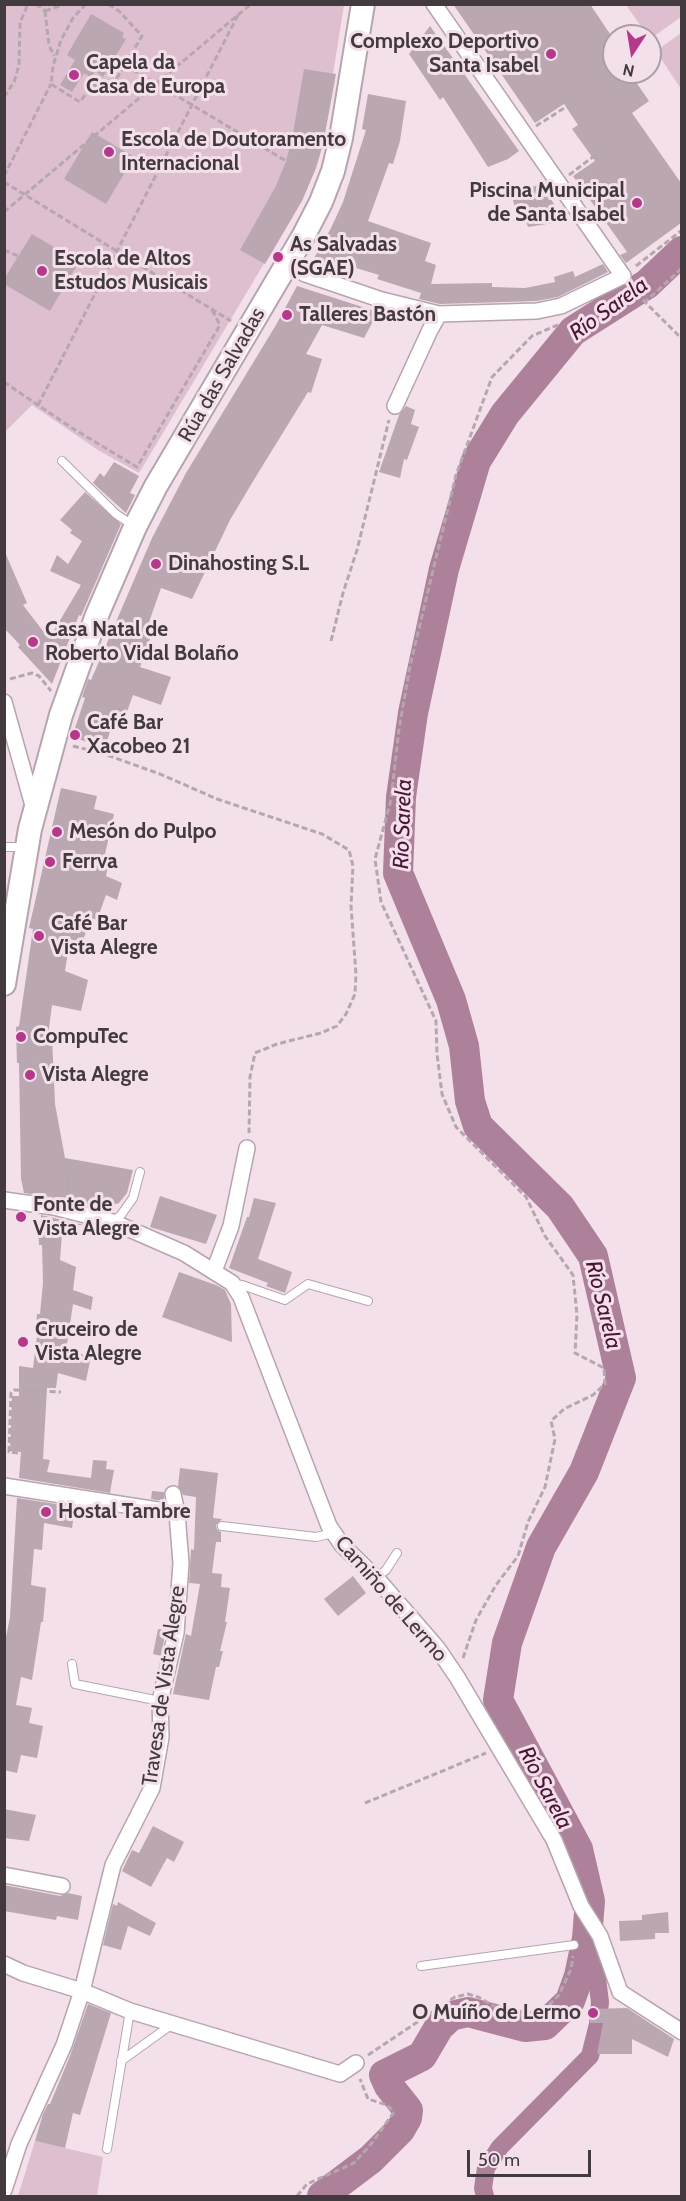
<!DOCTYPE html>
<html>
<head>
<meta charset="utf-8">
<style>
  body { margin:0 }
  #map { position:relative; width:686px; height:2201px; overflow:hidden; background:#f3e0ea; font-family:Cabin,sans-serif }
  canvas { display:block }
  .frame { position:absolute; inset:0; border:6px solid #423a3e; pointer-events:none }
  .north { position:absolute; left:602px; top:24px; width:60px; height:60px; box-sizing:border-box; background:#f3e0ea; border:2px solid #ac9ea5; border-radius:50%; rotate:192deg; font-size:16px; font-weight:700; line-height:24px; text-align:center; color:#423a3e }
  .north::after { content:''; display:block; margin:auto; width:21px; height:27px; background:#b4398b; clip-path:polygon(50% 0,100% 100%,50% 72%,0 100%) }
  .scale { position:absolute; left:467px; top:2150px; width:124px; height:27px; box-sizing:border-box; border:3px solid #423a3e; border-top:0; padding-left:8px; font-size:18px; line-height:21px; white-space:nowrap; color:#423a3e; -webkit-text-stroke:4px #f3e0ea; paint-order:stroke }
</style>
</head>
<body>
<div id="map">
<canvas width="686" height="2201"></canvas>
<div class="frame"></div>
<div class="north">N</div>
<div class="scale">50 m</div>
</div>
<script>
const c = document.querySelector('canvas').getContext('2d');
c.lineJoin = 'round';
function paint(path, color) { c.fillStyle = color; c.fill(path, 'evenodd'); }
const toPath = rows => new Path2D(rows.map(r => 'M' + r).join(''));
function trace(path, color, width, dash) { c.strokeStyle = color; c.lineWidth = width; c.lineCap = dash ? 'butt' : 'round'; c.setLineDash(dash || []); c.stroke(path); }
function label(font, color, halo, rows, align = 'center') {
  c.font = font + ' Cabin,sans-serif'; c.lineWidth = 6; c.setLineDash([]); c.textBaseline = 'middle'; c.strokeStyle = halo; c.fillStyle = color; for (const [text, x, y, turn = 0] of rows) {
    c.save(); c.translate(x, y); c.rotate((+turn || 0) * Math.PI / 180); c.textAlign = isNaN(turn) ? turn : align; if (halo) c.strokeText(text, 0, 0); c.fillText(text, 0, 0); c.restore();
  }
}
paint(toPath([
  [5,5,344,5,333,74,335,78,323,144,316,168,302,200,139,473,98,450,32,405,5,432],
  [626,5,681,5,681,17,650,39],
  [681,33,681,89,656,51],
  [35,2141,103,2157,97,2196,18,2196]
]), '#debfd0');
trace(toPath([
  [485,2196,483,2188,486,2168,500,2147,590,2056,598,2024,600,2002,593,1947,587,1938]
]), '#ad819a', 18);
trace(toPath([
  [322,2196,371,2159,400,2130,407,2118,408,2110,389,2086,384,2075,422,2056,439,2027,451,2016,468,2012,525,2027,545,2025,570,2001,579,1976,587,1938,590,1901,578,1849,498,1700,507,1643,541,1547,584,1472,621,1378,593,1256,560,1207,478,1126,470,1101,464,1046,451,1000,398,873,401,797,413,713,444,569,476,461,505,414,573,331,647,284,682,251]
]), '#ad819a', 30);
paint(toPath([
  [453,4,590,4,614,40,614,72,629,72,649,101,632,113,681,183,681,223,626,263,620,255,627,252,573,176,595,161,572,129,578,125,564,104,535,123],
  [91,14,124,33,122,37,126,39,103,77,95,71,91,78,84,73,72,92,60,85,75,60,67,55],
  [430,26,519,151,508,159,488,167,443,97,440,100,409,54],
  [304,69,336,74,323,144,316,168,302,201,265,264,240,250,276,186,286,161,292,139],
  [368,94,406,101,400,141,393,164,389,163,368,221,431,243,425,261,436,265,431,284,492,283,492,287,525,288,555,282,554,277,573,271,575,277,603,264,608,272,558,297,536,301,440,304,419,299,421,293,377,279,379,275,356,268,352,278,316,266,313,260,331,228,343,202,366,130,362,129],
  [92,132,134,157,106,204,64,179],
  [541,184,565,221,528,227,522,211,517,213,511,194],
  [32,234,79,262,50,311,4,284,4,279],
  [297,286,378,312,364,338,322,325,306,354,322,359,311,393,308,392,255,478,230,520,192,599,161,588,149,622,155,625,140,667,171,677,161,705,133,695,123,723,120,722,117,730,111,728,105,748,72,737,85,698,82,697,88,679,91,680,152,538,186,473,276,325],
  [406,406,415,410,411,424,419,427,407,460,404,459,400,478,379,472,399,415],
  [114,462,139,476,130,493,135,495,126,513,93,483,100,473,104,477],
  [85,492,121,524,81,616,79,615,52,684,18,647,20,645,4,628,4,550,27,603,23,605,43,631,47,627,53,632,81,585,50,571,57,555,68,564,82,541,70,533,72,530,60,520],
  [61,788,97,796,94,809,114,814,105,854,110,856,106,876,122,883,117,900,106,895,97,920,91,918,82,943,70,939,65,971,88,980,84,998,81,1011,52,1005,48,1036,52,1037,55,1104,65,1158,133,1170,127,1193,119,1203,101,1209,56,1198,24,1193,21,1179,19,1063,17,1063,16,1027,19,1026,33,929,29,928],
  [160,1196,217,1215,206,1244,150,1227],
  [254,1198,276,1203,258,1259,292,1272,285,1293,266,1286,268,1283,229,1268,247,1217,249,1217],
  [41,1215,84,1225,77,1225,77,1235,62,1234,60,1260,76,1267,73,1290,93,1297,91,1310,73,1304,66,1351,91,1356,86,1381,58,1373,56,1388,47,1388,43,1459,50,1460,47,1472,91,1478,93,1460,107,1461,106,1469,114,1470,110,1493,19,1478,21,1452,10,1451,12,1396,19,1396,19,1366,33,1368,38,1328,36,1328,37,1314,40,1314,43,1283,42,1245,39,1245,38,1222,41,1222],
  [179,1272,216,1285,225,1290,231,1304,232,1342,162,1317],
  [180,1468,218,1473,213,1518,222,1519,216,1525,217,1529,221,1532,221,1542,216,1542,212,1573,222,1574,221,1587,230,1588,225,1622,227,1622,220,1651,223,1651,219,1667,216,1667,209,1700,173,1694,186,1634,191,1636,200,1584,189,1583,191,1549,194,1550,196,1497,183,1495,178,1486],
  [152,1491,164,1492,164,1501,151,1499],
  [17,1498,75,1507,72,1528,44,1523,42,1550,34,1549,31,1585,46,1588,43,1622,41,1622,32,1680,21,1677,16,1705,32,1708,29,1723,43,1726,37,1758,21,1755,17,1773,4,1770,4,1647,10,1617],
  [353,1576,366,1593,338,1616,324,1599],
  [158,1629,166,1630,161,1656,153,1654],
  [4,1809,36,1815,29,1841,4,1838],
  [153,1826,184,1842,174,1862,167,1858,151,1887,122,1871,132,1850,139,1853],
  [4,1885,60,1896,68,1893,82,1896,78,1920,57,1916,56,1920,4,1911],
  [118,1902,156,1923,150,1936,128,1926,121,1950,103,1945,113,1904,117,1906],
  [668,1912,669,1933,655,1933,655,1939,620,1941,619,1921,642,1920,642,1915],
  [88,2004,111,2013,80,2115,73,2113,65,2148,35,2141,43,2114,48,2104,50,2104,70,2056],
  [627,2008,674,2039,668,2057,632,2039,632,2054,597,2054,603,2023,590,2023,590,2009]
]), '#baa7b1');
const service = toPath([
  [62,461,116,514,134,526],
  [4,847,25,847],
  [113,1222,121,1215,133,1198,140,1172],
  [234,1284,242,1285,285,1300,308,1284,368,1301],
  [222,1526,316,1537,333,1533],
  [376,1578,386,1570,397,1553],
  [72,1664,75,1684,160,1701],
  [421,1966,574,1945],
  [121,2061,171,2025],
  [107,2149,130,2011]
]);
const minor = toPath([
  [288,263,305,274,382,300,439,314,537,311,561,306,623,276,434,4],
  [395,406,430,330,439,314],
  [4,702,34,809],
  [4,1200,54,1207,113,1222,184,1253,232,1283,241,1297,329,1526,342,1545,379,1581,438,1649,457,1677,554,1840,581,1906,600,1936,620,1992,682,2032],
  [214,1271,231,1226,247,1148],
  [4,1486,177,1513,181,1563,176,1633,160,1701,161,1737,152,1788,113,1865,82,1991,64,2045,19,2144,4,2190],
  [173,1494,177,1513],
  [4,1875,62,1886],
  [4,1964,23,1973,82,1991,130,2011,340,2074,356,2063]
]);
const secondary = toPath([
  [4,984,30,829,61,715,80,662,97,615,135,527,156,486,304,235,321,202,333,171,341,138,363,4]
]);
trace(service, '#b6a4ae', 10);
trace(minor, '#b6a4ae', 18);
trace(secondary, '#b6a4ae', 26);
trace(toPath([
  [36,4,45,11],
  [86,4,73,18,61,40,53,66,51,84,80,102,93,84,108,93,142,36,119,11,108,4],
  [45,11,49,45,54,56],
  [45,11,65,4],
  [125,65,286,161],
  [4,97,14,82,19,65,20,23,28,4],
  [536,126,566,107],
  [569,175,598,153],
  [4,176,51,84],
  [4,182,231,321],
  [4,212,251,4],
  [4,250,18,256],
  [636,266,682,230],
  [630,287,682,339],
  [644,303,682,268],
  [4,382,72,428,137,467,220,325,212,310],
  [38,405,238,15],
  [331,641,343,593,357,550,389,420],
  [10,679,32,673,39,676,51,691],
  [73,746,101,753,160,774,217,799,322,834,349,850,353,866,351,906,356,974,355,994,346,1014,337,1026,321,1033,277,1044,255,1053,250,1077,249,1133],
  [68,1196,69,1161],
  [18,1453,9,1452,11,1393,14,1390,61,1392],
  [463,1658,476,1620,496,1585,518,1556,528,1522,545,1487,555,1439,551,1421,564,1409,593,1395,605,1384,604,1368,575,1353,577,1315,573,1275,545,1236,526,1197,456,1127,442,1094,437,1054,436,1021,381,902,375,859,391,800,399,729,410,666,456,475,492,377,532,336,560,324],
  [365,1803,486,1753],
  [368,2055,455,1997,468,1994,478,1997,506,2013,515,2016,535,2014,544,2010,559,1995,571,1969,573,1956],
  [297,2196,307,2184,354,2163,372,2143,394,2112,387,2105,368,2099,360,2079]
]), '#b6a7af', 3, [6, 3]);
trace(service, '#fff', 8);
trace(minor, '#fff', 15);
trace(secondary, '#fff', 22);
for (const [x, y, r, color] of [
  [551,54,6,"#b4398b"],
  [74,75,6,"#b4398b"],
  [109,152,6,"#b4398b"],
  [637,203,6,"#b4398b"],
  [278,257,6,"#b4398b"],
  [42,271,6,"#b4398b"],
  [287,315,6,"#b4398b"],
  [156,564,6,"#b4398b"],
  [33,642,6,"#b4398b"],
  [75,735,6,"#b4398b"],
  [57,832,6,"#b4398b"],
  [50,862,6,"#b4398b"],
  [39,936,6,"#b4398b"],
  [21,1037,6,"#b4398b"],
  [30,1075,6,"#b4398b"],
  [21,1217,6,"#b4398b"],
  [23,1342,6,"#b4398b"],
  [46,1512,6,"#b4398b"],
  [593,2013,6,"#b4398b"]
]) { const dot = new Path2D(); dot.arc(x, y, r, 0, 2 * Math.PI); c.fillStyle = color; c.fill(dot); trace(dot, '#f3e0ea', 2); }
label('bold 21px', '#423a3e', '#f3e0ea', [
  ["Complexo Deportivo",539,42,"right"],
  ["Santa Isabel",539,66,"right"],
  ["Capela da",86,63],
  ["Casa de Europa",86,87],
  ["Escola de Doutoramento",121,140],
  ["Internacional",121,164],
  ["Piscina Municipal",625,191,"right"],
  ["de Santa Isabel",625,215,"right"],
  ["As Salvadas",290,245],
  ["(SGAE)",290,269],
  ["Escola de Altos",54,259],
  ["Estudos Musicais",54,283],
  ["Talleres Bastón",299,315],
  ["Dinahosting S.L",168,564],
  ["Casa Natal de",45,630],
  ["Roberto Vidal Bolaño",45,654],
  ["Café Bar",87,723],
  ["Xacobeo 21",87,747],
  ["Mesón do Pulpo",69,832],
  ["Ferrva",62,862],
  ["Café Bar",51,924],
  ["Vista Alegre",51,948],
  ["CompuTec",33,1037],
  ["Vista Alegre",42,1075],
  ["Fonte de",33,1205],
  ["Vista Alegre",33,1229],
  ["Cruceiro de",35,1330],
  ["Vista Alegre",35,1354],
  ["Hostal Tambre",58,1512],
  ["O Muíño de Lermo",581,2013,"right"]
], 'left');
label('21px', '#423a3e', '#f3e0ea', [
  ["Rúa das Salvadas",222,375,-60],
  ["Camiño de Lermo",391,1599,49],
  ["Travesa de Vista Alegre",164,1686,-82]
]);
label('italic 22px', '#4b1538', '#f3e0ea', [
  ["Río Sarela",609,309,-36],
  ["Río Sarela",403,824,-88],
  ["Río Sarela",603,1305,76],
  ["Río Sarela",545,1788,62]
]);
</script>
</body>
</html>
